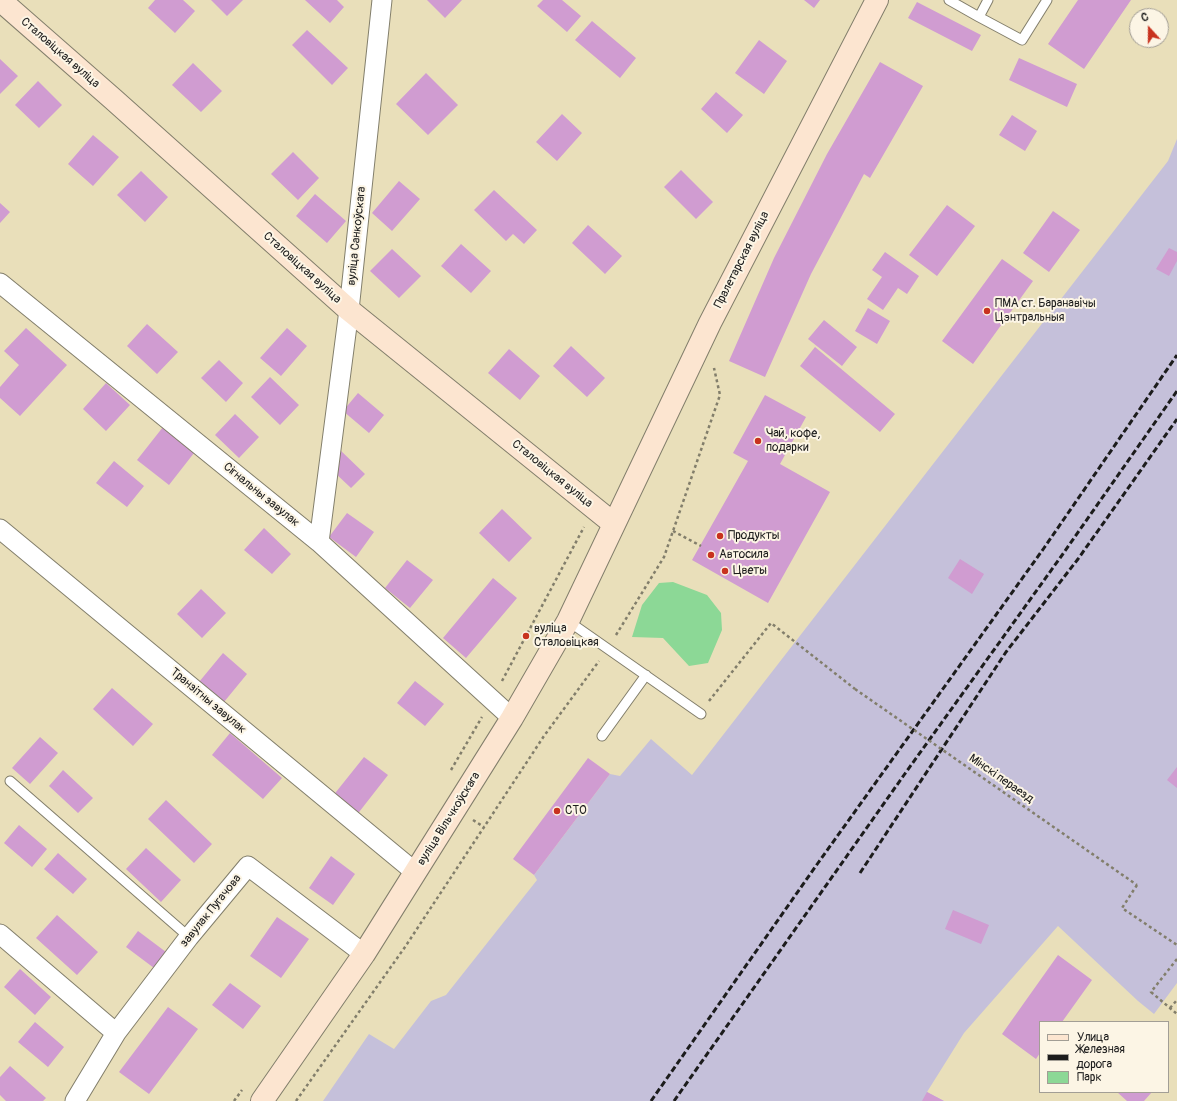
<!DOCTYPE html>
<html>
<head>
<meta charset="utf-8">
<style>
  body { margin:0 }
  #map { position:relative; width:1177px; height:1101px; overflow:hidden; background:#e9dfba; font-family:Pangolin,sans-serif }
  canvas { display:block }
  .legend { position:absolute; left:1039px; top:1021px; width:130px; height:72px; box-sizing:border-box; background:#fcf5e5; border:1px solid #a29e95; margin:0; padding:5px 7px; list-style:none; font-size:12px; color:#1c1c1c }
  .legend li { display:flex; align-items:center; gap:8px; height:20px }
  .legend b { width:20px; border:1px solid #a29e95 }
  .north { position:absolute; left:1129px; top:8px; width:40px; height:40px; box-sizing:border-box; background:#fcf5e5; border:1px solid #a29e95; border-radius:50%; rotate:339deg; font-size:11px; font-weight:700; line-height:16px; text-align:center; color:#1c1c1c }
  .north::after { content:''; display:block; margin:auto; width:14px; height:18px; background:#c8321e; clip-path:polygon(50% 0,100% 100%,50% 72%,0 100%) }
</style>
</head>
<body>
<div id="map">
<canvas width="1177" height="1101"></canvas>
<ul class="legend">
<li><b style="height:5px;background:#fce5d0"></b>Улица</li>
<li><b style="height:5px;background:#1c1c1c"></b>Железная дорога</li>
<li><b style="height:11px;background:#8cd896"></b>Парк</li>
</ul>
<div class="north">С</div>
</div>
<script>
const c = document.querySelector('canvas').getContext('2d');
c.lineJoin = 'round';
function paint(path, color) { c.fillStyle = color; c.fill(path, 'evenodd'); }
const toPath = rows => new Path2D(rows.map(r => 'M' + r).join(''));
function trace(path, color, width, dash) { c.strokeStyle = color; c.lineWidth = width; c.lineCap = dash ? 'butt' : 'round'; c.setLineDash(dash || []); c.stroke(path); }
function label(font, color, halo, rows, align = 'center') {
  c.font = font + ' Pangolin,sans-serif'; c.lineWidth = 4; c.setLineDash([]); c.textBaseline = 'middle'; c.strokeStyle = halo; c.fillStyle = color; for (const [text, x, y, turn = 0] of rows) {
    c.save(); c.translate(x, y); c.rotate((+turn || 0) * Math.PI / 180); c.textAlign = isNaN(turn) ? turn : align; if (halo) c.strokeText(text, 0, 0); c.fillText(text, 0, 0); c.restore();
  }
}
paint(toPath([
  [1177,139,1177,983,1154,1014,1138,1001,1058,926,964,1033,927,1092,944,1101,323,1101,369,1034,394,1049,431,1001,446,995,537,880,534,875,610,774,620,776,651,739,692,775,1168,161]
]), '#c5c0da');
paint(toPath([
  [673,582,707,595,721,613,722,630,708,663,689,666,663,638,632,637,642,605,659,583]
]), '#8cd896');
paint(toPath([
  [155,0,183,0,195,11,175,33,148,8],
  [211,0,243,0,227,16],
  [305,0,337,0,344,7,330,23],
  [427,0,462,0,445,18],
  [543,0,562,0,581,16,567,32,537,6],
  [804,0,820,0,814,8],
  [1078,0,1131,0,1084,69,1048,44],
  [917,2,981,35,972,51,908,18],
  [592,21,636,58,620,78,575,40],
  [307,30,348,68,332,85,292,45],
  [759,40,787,61,764,94,735,73],
  [1019,58,1077,84,1067,107,1009,80],
  [0,59,18,76,0,94],
  [880,62,923,86,870,178,864,174,811,274,765,377,729,361,774,258,827,154],
  [193,63,222,91,201,112,172,85],
  [426,73,458,105,428,135,396,104],
  [38,81,62,105,39,128,15,105],
  [716,92,743,115,727,133,701,109],
  [562,114,582,133,557,161,536,142],
  [1012,115,1037,131,1025,151,999,135],
  [93,135,119,157,93,186,68,164],
  [293,152,319,178,298,200,271,174],
  [681,170,713,202,696,219,664,187],
  [141,171,168,197,145,222,117,195],
  [399,181,420,199,392,231,372,213],
  [494,190,537,230,524,244,513,234,506,241,474,210],
  [315,194,346,221,327,243,296,216],
  [0,203,10,212,0,223],
  [947,205,975,226,937,276,909,255],
  [1053,211,1080,230,1049,272,1023,253],
  [588,225,622,256,605,274,572,243],
  [461,244,491,271,471,293,441,266],
  [1169,248,1177,252,1177,261,1169,276,1156,269],
  [392,249,421,276,399,298,370,271],
  [885,252,919,276,907,294,898,288,883,310,867,299,882,277,872,270],
  [1002,259,1033,281,973,364,942,341],
  [868,308,890,321,877,344,855,331],
  [824,320,857,347,842,366,808,339],
  [147,324,178,352,157,374,127,346],
  [26,328,67,365,20,416,0,398,0,387,19,365,4,351],
  [287,328,307,346,281,376,260,358],
  [571,346,605,378,587,397,553,366],
  [815,347,895,414,880,432,800,366],
  [509,349,540,376,520,400,488,373],
  [219,360,243,383,226,402,201,378],
  [270,377,299,405,280,425,251,397],
  [106,383,130,405,106,431,83,409],
  [358,393,384,415,369,433,343,411],
  [765,395,806,417,780,464,830,492,768,603,692,560,748,461,733,453],
  [235,414,259,437,239,458,215,435],
  [163,427,194,453,169,485,137,460],
  [339,449,365,474,351,488,334,472],
  [114,461,144,486,127,507,96,483],
  [502,509,532,538,509,562,479,533],
  [347,513,374,532,356,557,329,537],
  [264,528,291,554,272,574,244,550],
  [960,559,984,574,972,594,948,578],
  [407,560,433,580,410,608,385,588],
  [493,578,517,598,466,658,443,638],
  [201,589,226,613,202,638,177,614],
  [223,653,247,674,224,702,199,682],
  [415,681,444,704,425,726,397,703],
  [112,688,153,724,133,746,93,709],
  [230,733,282,778,263,799,212,755],
  [40,737,58,753,30,784,12,768],
  [364,757,388,775,356,816,332,797],
  [588,758,610,774,534,875,513,859],
  [1177,767,1177,788,1167,780],
  [63,770,93,798,78,813,49,786],
  [166,800,212,844,194,863,148,819],
  [19,825,47,849,32,867,4,843],
  [146,848,181,880,161,902,126,869],
  [58,853,87,879,73,894,44,869],
  [331,856,355,874,333,905,309,888],
  [953,910,989,925,981,944,945,929],
  [57,915,98,952,77,975,36,938],
  [277,917,309,939,281,978,250,956],
  [138,931,166,952,154,968,126,947],
  [1058,955,1092,980,1062,1022,1040,1022,1040,1053,1036,1059,1002,1034],
  [20,969,51,997,35,1015,4,987],
  [230,983,261,1006,243,1029,212,1005],
  [168,1007,198,1029,149,1094,119,1072],
  [35,1022,64,1047,48,1067,18,1042],
  [10,1066,46,1098,43,1101,6,1101,0,1095,0,1077],
  [927,1092,944,1101,922,1101],
  [1117,1092,1152,1092,1144,1101,1127,1101]
]), '#d09cd1');
const lane = toPath([
  [949,0,979,17,988,0],
  [979,17,1022,40,1047,0],
  [568,621,701,714],
  [602,736,646,675],
  [10,781,189,937]
]);
const street = toPath([
  [0,283,319,542,512,718],
  [0,529,415,872],
  [319,542,349,310,382,0],
  [0,934,116,1033],
  [75,1101,116,1033,189,937,248,866,364,954]
]);
const secondary = toPath([
  [0,0,113,99,349,310,614,524],
  [262,1101,364,954,512,718,568,621,710,323,877,0]
]);
trace(lane, '#827e6b', 11);
trace(street, '#827e6b', 21);
trace(secondary, '#827e6b', 24);
trace(toPath([
  [673,531,701,546],
  [616,635,664,557,720,395,714,368],
  [502,681,584,527],
  [709,701,771,623,855,689],
  [451,770,482,717],
  [473,820,484,827],
  [1137,885,1122,908,1177,945],
  [1177,959,1151,992,1177,1014],
  [1170,1008,1177,1000],
  [234,1101,242,1090],
  [296,1101,405,947,544,736,599,661]
]), '#827e6b', 2.5, [3, 3]);
trace(lane, '#fff', 9);
trace(street, '#fff', 19);
trace(secondary, '#fce5d0', 22);
trace(toPath([
  [860,873,1006,652,1078,559,1177,419],
  [651,1101,818,863,1044,548,1177,355],
  [674,1101,904,775,1060,558,1177,391]
]), '#1c1c1c', 3, [6, 3]);
trace(toPath([
  [855,689,1137,885]
]), '#827e6b', 2.5, [3, 3]);
for (const [x, y, r, color] of [
  [987,311,4,"#c8321e"],
  [758,441,4,"#c8321e"],
  [720,536,4,"#c8321e"],
  [711,555,4,"#c8321e"],
  [725,571,4,"#c8321e"],
  [526,636,4,"#c8321e"],
  [557,811,4,"#c8321e"]
]) { const dot = new Path2D(); dot.arc(x, y, r, 0, 2 * Math.PI); c.fillStyle = color; c.fill(dot); trace(dot, '#fcf5e5', 1.5); }
label('12px', '#1c1c1c', '#fcf5e5', [
  ["Сталовіцкая вуліца",60,53,41],
  ["вуліца Санкоўскага",357,236,-84],
  ["Пралетарская вуліца",742,260,-63],
  ["Сталовіцкая вуліца",302,268,42],
  ["Сталовіцкая вуліца",552,474,39],
  ["Сігнальны завулак",261,495,39],
  ["Транзітны завулак",208,701,40],
  ["Мінскі пераезд",1001,779,35],
  ["вуліца Вільчкоўскага",449,819,-58],
  ["завулак Пугачова",211,911,-51]
]);
label('12px', '#1c1c1c', '#fcf5e5', [
  ["ПМА ст. Баранавічы",995,304],
  ["Цэнтральныя",995,318],
  ["Чай, кофе,",766,434],
  ["подарки",766,448],
  ["Продукты",728,536],
  ["Автосила",719,555],
  ["Цветы",733,571],
  ["вуліца",534,629],
  ["Сталовіцкая",534,643],
  ["СТО",565,811]
], 'left');
</script>
</body>
</html>
